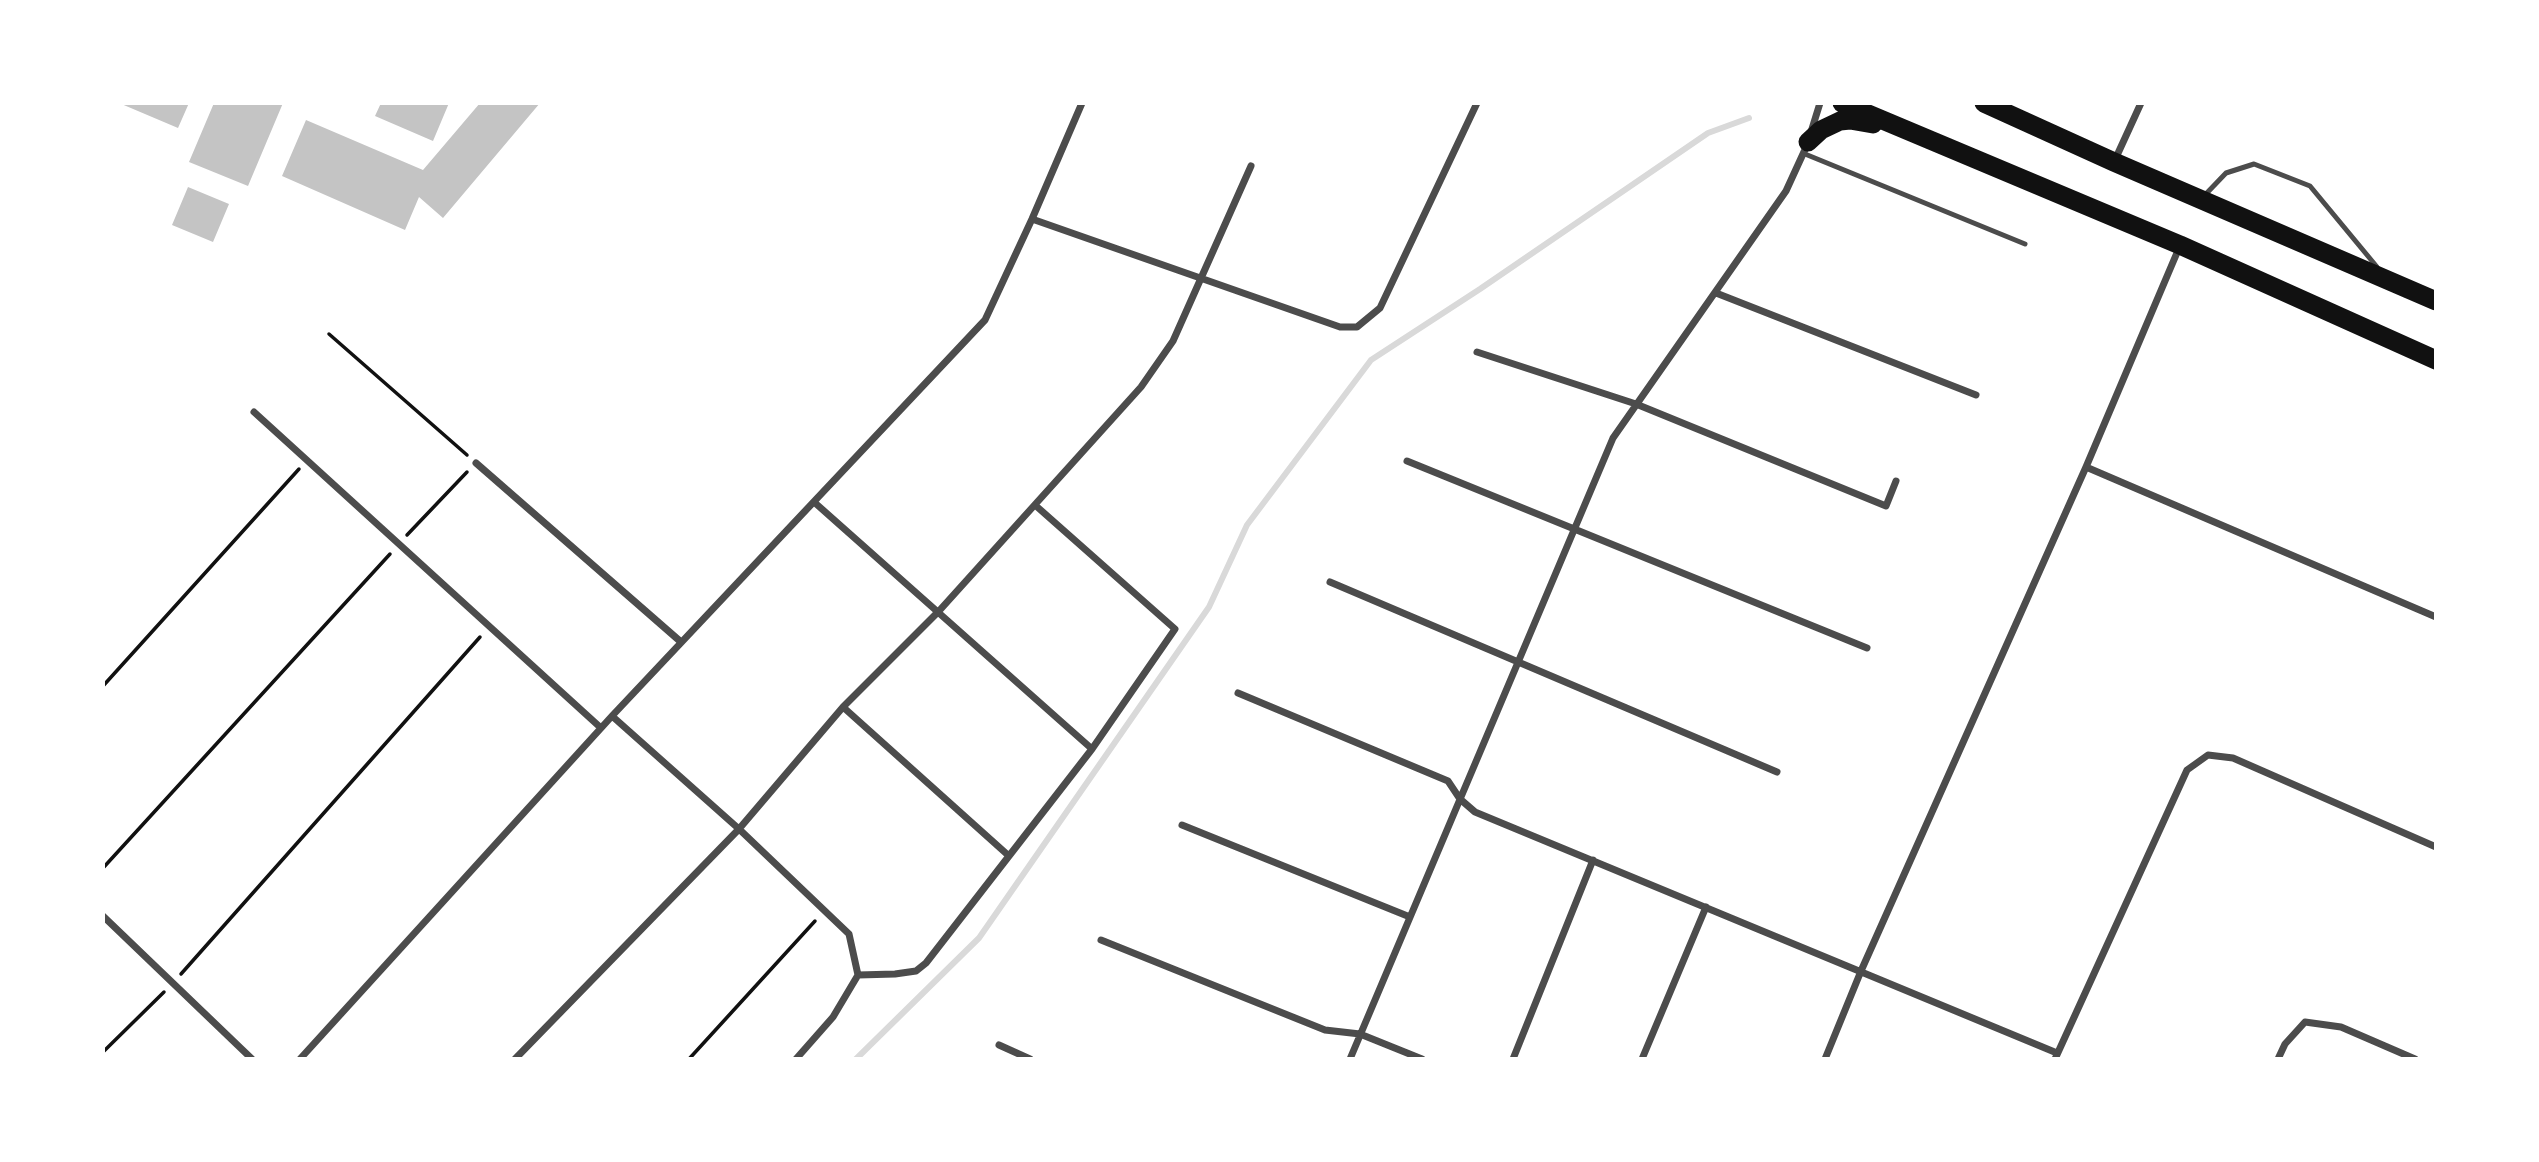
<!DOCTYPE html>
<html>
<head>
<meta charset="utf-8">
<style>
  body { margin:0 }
  #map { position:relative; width:2539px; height:1162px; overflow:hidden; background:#fff; font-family:"PT Serif",serif }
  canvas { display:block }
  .frame { position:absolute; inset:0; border:105px solid #fff; pointer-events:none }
</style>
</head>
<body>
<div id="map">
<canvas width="2539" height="1162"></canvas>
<div class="frame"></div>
</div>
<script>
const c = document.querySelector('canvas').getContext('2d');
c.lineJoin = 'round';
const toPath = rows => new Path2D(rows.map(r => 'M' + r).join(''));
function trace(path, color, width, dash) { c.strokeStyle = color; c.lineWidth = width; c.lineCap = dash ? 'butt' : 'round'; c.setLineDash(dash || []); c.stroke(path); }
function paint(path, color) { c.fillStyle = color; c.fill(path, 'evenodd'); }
trace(toPath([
  [856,1059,979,938,1209,607,1247,525,1371,360,1480,289,1708,133,1749,118]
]), '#d9d9d9', 6);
paint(toPath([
  [119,103,189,103,178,128],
  [214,103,283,103,248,186,189,162],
  [381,103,449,103,433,141,375,116],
  [480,103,540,103,443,218,419,197,405,230,282,176,306,120,423,170],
  [188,187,229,204,213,242,172,225]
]), '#c4c4c4');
trace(toPath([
  [329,334,467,455],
  [407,535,467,472],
  [103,686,299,469],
  [103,868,390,554],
  [181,974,480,637],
  [103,1052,164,992],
  [689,1059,815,921]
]), '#111', 3.5);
trace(toPath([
  [1805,154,2025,244],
  [2203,197,2226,173,2254,164,2310,186,2377,267]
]), '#4c4c4c', 5);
trace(toPath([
  [1811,132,1820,103],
  [2114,162,2141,103],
  [1032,219,1340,327,1357,327,1380,308,1477,103],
  [1716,293,1976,395],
  [1477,352,1636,404,1886,506,1896,481],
  [254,412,601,728],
  [1407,461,1867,648],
  [476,463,681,642],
  [2086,467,2436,617],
  [814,502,1092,749],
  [1330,582,1777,772],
  [1238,693,1448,781,1460,799,1475,812,2057,1053],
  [843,707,1009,856],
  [612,716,739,829,849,934,858,975,833,1017,796,1059],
  [1182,825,1410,917],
  [103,916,252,1059],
  [1101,940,1325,1030,1360,1034,1422,1059],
  [858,975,895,974,916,971,926,963,1092,749,1175,629,1035,505],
  [999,1045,1030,1059],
  [300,1059,612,716,985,320,1032,219,1082,103],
  [515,1059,739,829,843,707,939,611,1141,387,1173,341,1251,166],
  [1350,1059,1613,438,1786,191,1808,143],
  [1513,1059,1593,860],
  [1642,1059,1706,907],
  [1825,1059,1861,971,2086,467,2179,248],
  [2055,1059,2187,770,2208,755,2233,758,2436,847],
  [2278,1059,2285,1044,2305,1022,2341,1027,2415,1059]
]), '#4c4c4c', 7);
trace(toPath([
  [1842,103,2180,245,2436,360],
  [1984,103,2114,162,2436,301],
  [1808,142,1821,130,1840,121,1850,120,1873,124]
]), '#111', 19);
</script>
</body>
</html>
